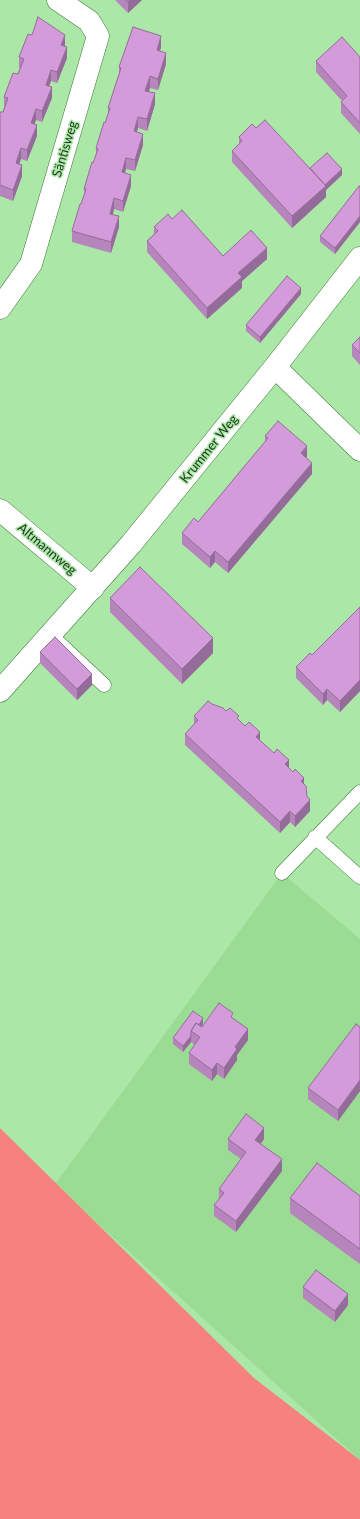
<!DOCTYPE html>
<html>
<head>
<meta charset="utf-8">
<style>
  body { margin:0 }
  canvas { display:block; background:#abe7a6 }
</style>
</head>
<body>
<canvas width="360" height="1519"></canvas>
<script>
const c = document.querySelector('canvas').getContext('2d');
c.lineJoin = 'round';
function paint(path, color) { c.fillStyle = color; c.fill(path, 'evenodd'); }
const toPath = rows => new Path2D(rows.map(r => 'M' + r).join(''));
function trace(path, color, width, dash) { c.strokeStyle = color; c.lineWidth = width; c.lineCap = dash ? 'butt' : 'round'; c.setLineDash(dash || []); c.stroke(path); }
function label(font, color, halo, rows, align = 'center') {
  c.font = font + ' Lato,sans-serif'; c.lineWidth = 3; c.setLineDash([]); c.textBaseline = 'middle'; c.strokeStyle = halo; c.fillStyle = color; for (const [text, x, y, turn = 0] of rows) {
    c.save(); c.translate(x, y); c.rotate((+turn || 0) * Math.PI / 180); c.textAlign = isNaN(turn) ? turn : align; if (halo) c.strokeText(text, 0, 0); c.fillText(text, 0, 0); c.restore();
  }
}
paint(toPath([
  [282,873,360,939,360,1460,95,1221,56,1183]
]), '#9bdc95');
paint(toPath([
  [0,1128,254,1378,360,1460,360,1519,0,1519]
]), '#f6827f');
const service = toPath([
  [58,642,104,685],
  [315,837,360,877],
  [282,873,360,792]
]);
const minor = toPath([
  [0,308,31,264,98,36,89,21,58,0],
  [275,367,360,450],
  [0,510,93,588],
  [0,691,131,544,275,367,360,258]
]);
trace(service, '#42793e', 15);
trace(minor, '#42793e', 23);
trace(service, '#fff', 14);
trace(minor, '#fff', 22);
paint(toPath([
  [115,0,142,0,128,13],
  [65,47,67,58,57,83,51,81,49,86,52,98,42,122,36,120,34,124,37,136,27,161,21,159,19,164,22,176,13,201,0,196,0,112,3,112,4,108,4,97,18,74,20,69,19,68,19,57],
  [161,47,160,51,166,64,158,90,150,88,149,92,155,104,147,131,138,128,137,132,143,145,135,171,126,169,125,173,131,186,123,212,114,209,113,214,119,227,111,253,72,242,72,231,84,195,84,189,96,155,96,148,108,115,108,108,119,74,119,67],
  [360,57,360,134,341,113,341,102,342,101,316,72,316,61],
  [256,128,310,168,342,175,326,190,326,197,292,228,232,162,232,151,239,144,239,137],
  [360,187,360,222,335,254,320,242,320,236],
  [172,219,223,256,267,259,242,281,242,288,207,319,147,252,147,241,154,234,154,227],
  [301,294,260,343,246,331,246,325],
  [360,337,360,365,352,356,352,345],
  [265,436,307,457,306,458,312,474,228,573,215,562,210,568,182,544,182,533,198,522,265,442],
  [110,598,213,653,182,684,110,612],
  [360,607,360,691,340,712,327,700,323,705,296,678,296,667,312,655],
  [40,652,92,685,77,700,40,663],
  [212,704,226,711,239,720,289,768,304,784,310,811,295,827,290,822,280,833,185,745,185,734,194,724,194,716],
  [233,1018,248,1040,237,1055,237,1060,224,1079,217,1074,212,1081,189,1064,189,1053,195,1045,191,1042,183,1052,173,1044,173,1038,203,1024,202,1027],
  [360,1027,360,1091,338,1121,308,1099,308,1088],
  [228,1139,264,1139,261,1144,282,1171,236,1232,214,1216,214,1205,219,1199,219,1189,241,1159,228,1150],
  [360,1196,360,1264,290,1213,290,1198],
  [303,1287,348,1305,335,1322,303,1298]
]), '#b585bb');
paint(toPath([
  [130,0,142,0,128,13,128,2],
  [65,35,65,46,61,56,61,45],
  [161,36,161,47,157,61,157,50],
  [67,47,67,58,57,83,57,72],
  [166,53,166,64,158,90,158,79],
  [51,70,51,81,46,96,46,85],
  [150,76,150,88,145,102,145,91],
  [52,87,52,98,42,122,42,111],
  [155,93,155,104,147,131,147,119],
  [36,109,36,120,31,134,31,123],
  [138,117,138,128,134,142,134,131],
  [37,125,37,136,27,161,27,150],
  [143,134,143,145,135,171,135,160],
  [21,148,21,159,16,174,16,163],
  [126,158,126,169,122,183,122,172],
  [22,165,22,176,13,201,13,190],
  [342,169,342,175,326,190,326,197,292,228,292,216],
  [131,175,131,186,123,212,123,201],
  [114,198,114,209,110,225,110,214],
  [119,216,119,227,111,253,111,242],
  [360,216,360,222,335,254,335,248],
  [267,248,267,259,242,281,242,288,207,319,207,308,238,273],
  [301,288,301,294,260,343,260,337],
  [307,446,307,457,301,464,301,453],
  [312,463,312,474,228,573,228,562],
  [215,551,215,562,210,568,210,557],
  [213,638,213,653,182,684,182,669],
  [92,674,92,685,77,700,77,689],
  [360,680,360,691,340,712,340,701],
  [327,689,327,700,323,705,323,694],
  [260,732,260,744,256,737],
  [289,760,289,771,285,764],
  [304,778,304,789,301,781],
  [310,800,310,811,295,827,295,816],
  [290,811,290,822,280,833,280,822],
  [203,1018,203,1024,196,1034,193,1032],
  [248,1029,248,1040,237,1055,237,1060,224,1079,224,1068,235,1047],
  [191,1036,191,1042,183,1052,183,1046],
  [217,1063,217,1074,212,1081,212,1070],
  [360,1080,360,1091,338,1121,338,1110],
  [264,1128,264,1139,255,1151,255,1140],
  [282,1159,282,1171,236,1232,236,1221],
  [348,1294,348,1305,335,1322,335,1311]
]), '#946c99');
const building = toPath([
  [126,0,130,0,128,2,126,0],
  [38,17,65,35,61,45,67,47,57,72,51,70,46,85,52,87,42,111,36,109,31,123,37,125,27,150,21,148,16,163,22,165,13,190,0,185,0,112,3,112,8,98,4,97,13,73,18,74,24,59,19,57,28,34,32,35,38,17],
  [133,27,161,36,157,50,166,53,158,79,150,76,145,91,155,93,147,119,138,117,134,131,143,134,135,160,126,158,122,172,131,175,123,201,114,198,110,214,119,216,111,242,72,231,80,204,81,204,86,189,84,189,92,162,93,163,98,149,96,148,104,122,105,123,110,108,108,108,121,68,119,67,133,27],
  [342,37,360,57,360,123,341,102,347,96,316,61,342,37],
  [265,120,326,186,292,216,232,151,242,141,239,137,252,124,256,128,265,120],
  [327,153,342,169,325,185,310,168,327,153],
  [359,186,360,187,360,216,335,248,320,236,359,186],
  [182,210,223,256,251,230,267,248,238,273,242,277,207,308,147,241,158,231,154,227,168,214,172,219,182,210],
  [287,276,301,288,260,337,246,325,287,276],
  [360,337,360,353,352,345,360,337],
  [278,421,307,446,301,453,312,463,228,562,215,551,210,557,182,533,194,518,198,522,268,438,265,436,278,421],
  [140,567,213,638,182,669,110,598,140,567],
  [360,607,360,680,340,701,327,689,323,694,296,667,310,653,312,655,360,607],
  [55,637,92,674,77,689,40,652,55,637],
  [208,701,212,704,223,708,226,711,230,708,239,716,237,718,245,726,249,722,260,732,256,737,274,753,277,749,289,760,285,764,293,772,295,769,304,778,301,781,306,786,307,796,310,800,295,816,290,811,280,822,185,734,198,720,194,716,208,701],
  [219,1003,233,1013,231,1017,248,1029,235,1047,237,1049,224,1068,217,1063,212,1070,189,1053,200,1037,191,1031,196,1023,202,1027,219,1003],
  [193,1011,203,1018,199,1025,196,1023,191,1031,191,1036,183,1046,173,1038,193,1011],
  [356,1024,360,1027,360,1080,338,1110,308,1088,356,1024],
  [246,1114,264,1128,255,1140,282,1159,236,1221,214,1205,224,1193,219,1189,246,1152,228,1139,246,1114],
  [317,1163,360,1196,360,1249,290,1198,317,1163],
  [316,1270,348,1294,335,1311,303,1287,316,1270]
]);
paint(building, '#d39bda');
trace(building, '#946c99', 1);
label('13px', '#21381f', '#abe7a6', [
  ["Säntisweg",65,149,-73],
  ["Krummer Weg",209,449,-51],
  ["Altmannweg",47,549,40]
]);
</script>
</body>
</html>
